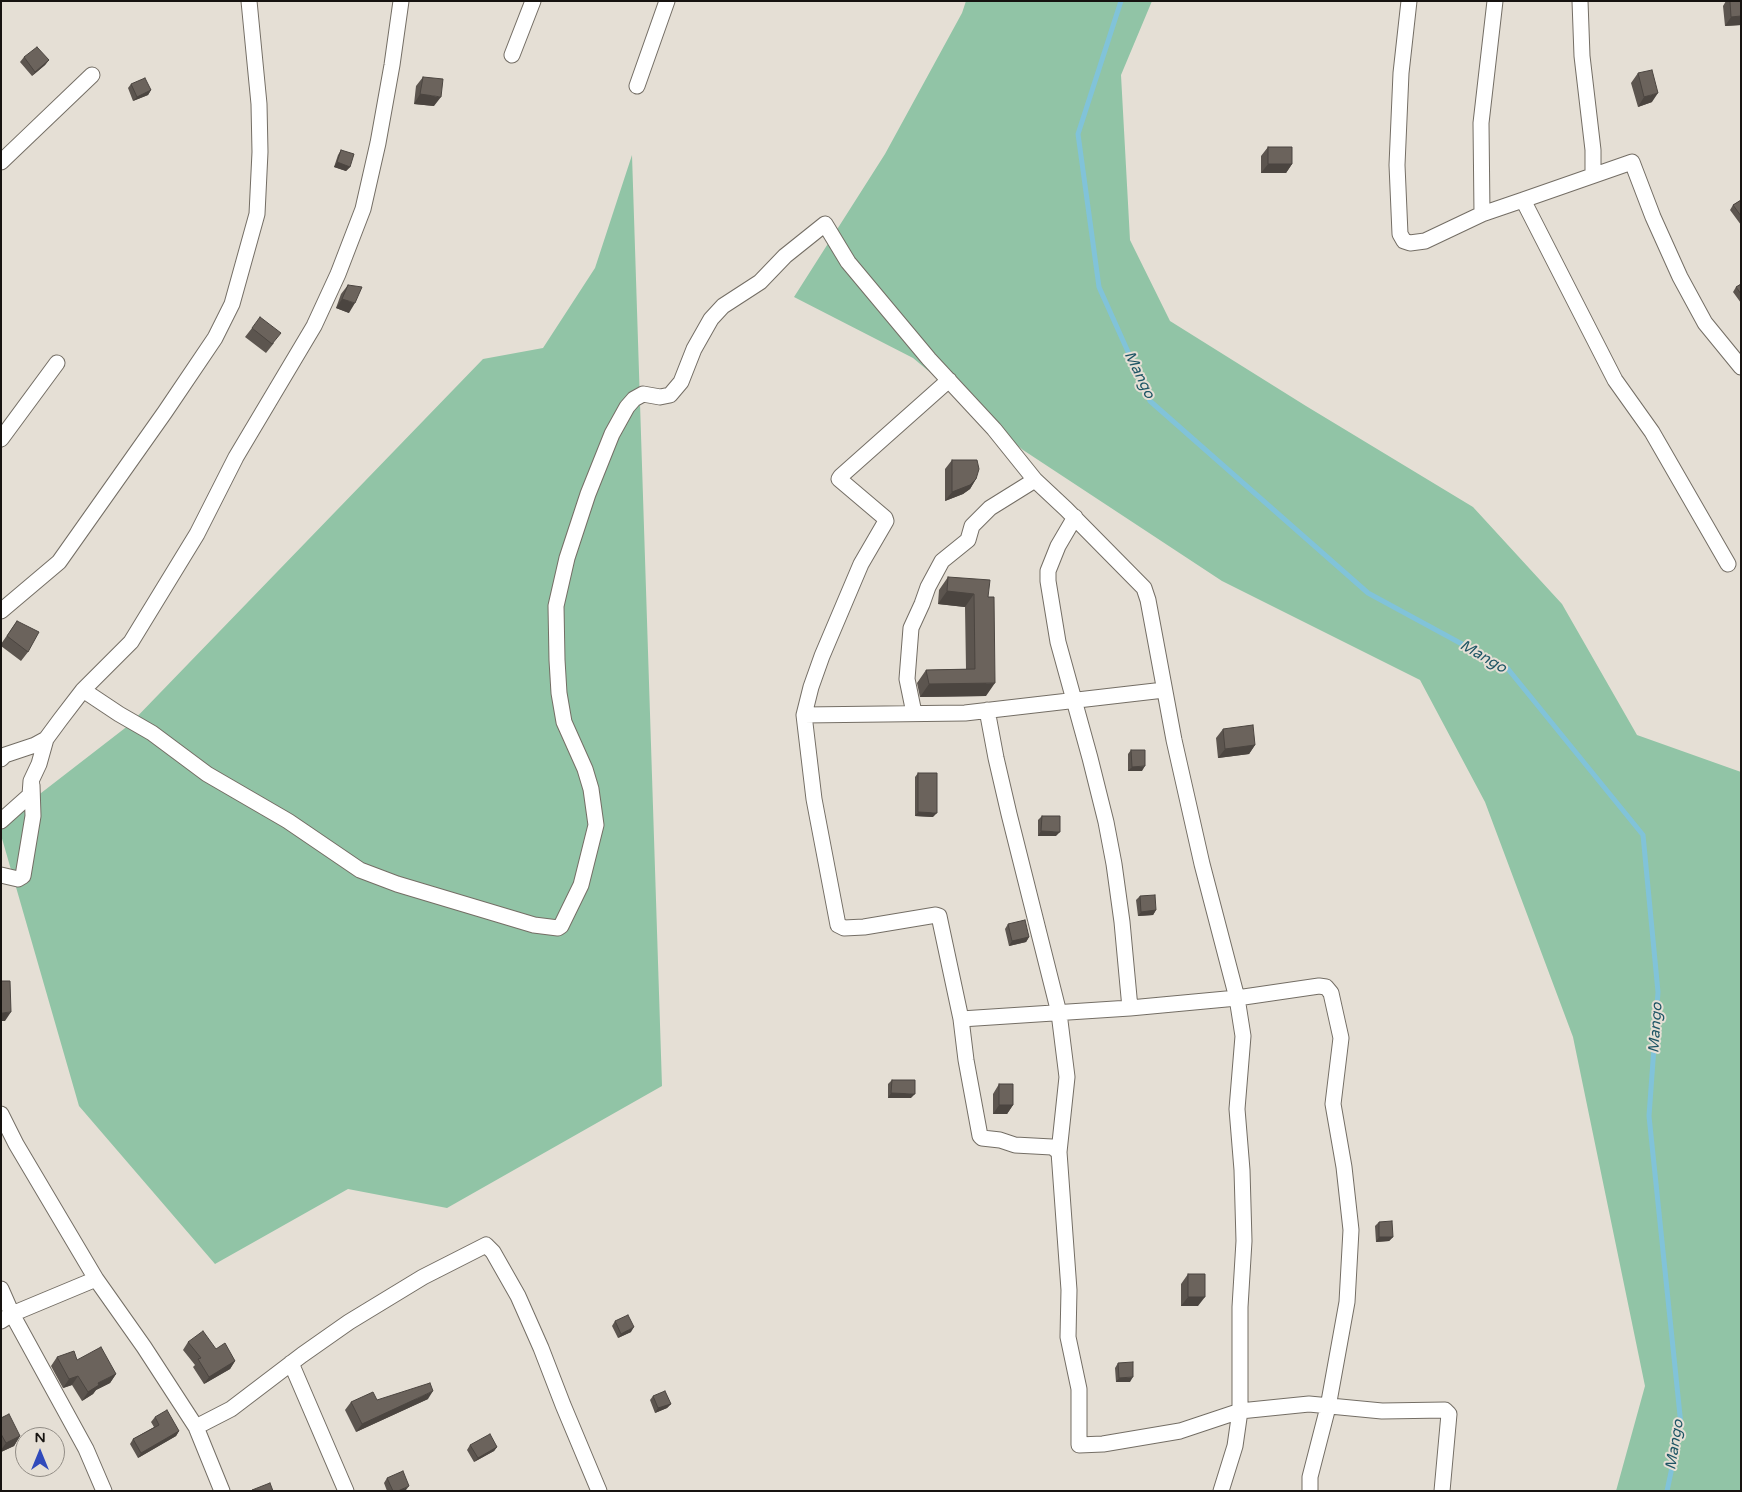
<!DOCTYPE html>
<html>
<head>
<meta charset="utf-8">
<style>
  body { margin:0 }
  #map { position:relative; width:1742px; height:1492px; overflow:hidden; background:#e5dfd5; font-family:"Varela Round",sans-serif }
  canvas { display:block }
  .frame { position:absolute; inset:0; border:2px solid #161310; pointer-events:none }
  .north { position:absolute; left:15px; top:1427px; width:50px; height:50px; box-sizing:border-box; background:#e5dfd5; border:1px solid #928d86; border-radius:50%; rotate:0deg; font-size:14px; font-weight:700; line-height:20px; text-align:center; color:#161310 }
  .north::after { content:''; display:block; margin:auto; width:18px; height:22px; background:#304abb; clip-path:polygon(50% 0,100% 100%,50% 72%,0 100%) }
</style>
</head>
<body>
<div id="map">
<canvas width="1742" height="1492"></canvas>
<div class="frame"></div>
<div class="north">N</div>
</div>
<script>
const c = document.querySelector('canvas').getContext('2d');
c.lineJoin = 'round';
function paint(path, color) { c.fillStyle = color; c.fill(path, 'evenodd'); }
const toPath = rows => new Path2D(rows.map(r => 'M' + r).join(''));
function trace(path, color, width, dash) { c.strokeStyle = color; c.lineWidth = width; c.lineCap = dash ? 'butt' : 'round'; c.setLineDash(dash || []); c.stroke(path); }
function label(font, color, halo, rows, align = 'center') {
  c.font = font + ' "Varela Round",sans-serif'; c.lineWidth = 4; c.setLineDash([]); c.textBaseline = 'middle'; c.strokeStyle = halo; c.fillStyle = color; for (const [text, x, y, turn = 0] of rows) {
    c.save(); c.translate(x, y); c.rotate((+turn || 0) * Math.PI / 180); c.textAlign = isNaN(turn) ? turn : align; if (halo) c.strokeText(text, 0, 0); c.fillText(text, 0, 0); c.restore();
  }
}
paint(toPath([
  [966,1,1152,1,1121,75,1130,240,1170,321,1306,406,1473,507,1562,604,1637,735,1741,772,1741,1491,1616,1491,1645,1386,1573,1037,1485,802,1420,680,1222,581,1023,450,913,358,794,297,885,154,962,13],
  [632,155,662,1086,447,1208,348,1189,215,1264,79,1106,1,835,1,824,129,725,483,359,543,348,595,268]
]), '#91c4a6');
trace(toPath([
  [1121,1,1078,134,1099,287,1150,401,1368,593,1508,669,1643,835,1658,992,1649,1116,1681,1425,1667,1491]
]), '#81c3d9', 5);
const minor = toPath([
  [1409,1,1401,73,1397,165,1400,234,1404,241,1410,243,1425,241,1482,214],
  [1495,1,1481,123,1482,214,1523,200,1615,380,1652,432,1728,564],
  [1580,1,1582,56,1593,150,1593,175],
  [512,55,533,1],
  [637,86,667,1],
  [1,162,92,75],
  [1523,200,1632,162,1653,217,1680,277,1705,323,1741,367],
  [949,380,841,476,839,479,885,518,886,521,861,564,822,656,811,687,804,715,814,799,838,925,844,928,864,927,936,915,939,916,961,1019,966,1060,980,1136,982,1138,1000,1140,1015,1145,1052,1147,1059,1152],
  [1,439,57,363],
  [1075,517,1058,546,1048,571,1048,581,1058,642,1090,758,1106,822,1114,864,1122,922,1130,1008],
  [1,611,59,562,165,412,215,338,232,304,257,214,260,152,259,104,249,1],
  [83,690,119,714,152,733,207,774,288,821,360,870,397,884,534,925,558,928,561,926,581,885,596,825,591,789,585,769,564,722,559,693,557,660,556,606,567,558,588,494,612,434,627,407,634,399,643,394,660,397,670,395,681,382,694,349,711,319,723,306,760,282,785,256,825,224,848,262,929,359,994,429,1035,480,1066,509,1144,588,1148,600,1174,740,1202,864,1237,998,1243,1036,1237,1109,1242,1170,1244,1241,1240,1307,1240,1411,1235,1446,1221,1491],
  [987,710,996,758,1009,814,1059,1013,1067,1077,1059,1152,1069,1290,1068,1337,1079,1389,1079,1445,1103,1444,1180,1431,1240,1411,1309,1404,1382,1411,1445,1410,1449,1414,1442,1491],
  [914,713,907,679,911,628,922,604,928,587,942,561,968,540,972,526,990,508,1035,480],
  [804,715,965,713,1164,690],
  [1,759,5,755,35,745,46,739],
  [1,821,30,795,31,781,39,764,46,739,60,720,83,690,131,642,197,534,236,457,314,326,338,274,363,209,378,143,392,65,401,1],
  [1,875,18,879,23,876,33,816,32,785],
  [961,1019,1130,1008,1237,998,1319,986,1326,987,1331,993,1341,1038,1333,1104,1344,1167,1351,1230,1347,1302,1328,1407,1310,1477,1310,1491],
  [1,1114,16,1144,96,1279,144,1347,196,1427,222,1491],
  [1,1289,12,1314,86,1449,104,1491],
  [1,1321,12,1314,96,1279],
  [291,1363,346,1491],
  [196,1427,231,1409,302,1355,349,1322,423,1277,486,1245,493,1252,518,1296,541,1348,563,1405,599,1491]
]);
trace(minor, '#746e65', 17);
trace(minor, '#fff', 15);
paint(toPath([
  [1726,1,1741,1,1741,25,1725,26,1723,6],
  [24,57,49,60,45,65,32,76,20,62],
  [1638,73,1652,102,1638,107,1631,83],
  [423,77,434,106,414,104,416,86],
  [131,84,151,90,148,95,133,101,128,88],
  [1268,147,1292,164,1286,173,1261,173,1261,156],
  [341,150,350,167,346,171,334,167,338,155],
  [1741,200,1741,225,1730,210,1733,205],
  [1741,284,1741,303,1733,292,1736,287],
  [348,285,349,313,336,308,341,294],
  [252,328,274,343,266,353,245,337],
  [952,460,976,479,970,489,963,494,945,501,945,469],
  [948,577,988,597,986,696,920,697,917,683,926,670,966,669,965,607,938,604,939,590],
  [17,621,28,652,21,661,1,646,1,644],
  [1223,729,1255,745,1249,754,1218,758,1216,738],
  [1131,750,1142,771,1128,771,1128,754],
  [918,773,933,817,915,816,915,777],
  [1042,816,1056,836,1038,836,1038,820],
  [1140,896,1156,910,1153,915,1138,916,1136,900],
  [1008,924,1029,937,1026,942,1009,946,1005,929],
  [892,1080,911,1098,888,1098,888,1084],
  [999,1084,1013,1105,1007,1114,993,1114,993,1094],
  [1379,1222,1393,1237,1389,1241,1376,1242,1375,1226],
  [1188,1274,1198,1306,1181,1306,1181,1284],
  [615,1321,631,1332,618,1338,612,1326],
  [188,1342,216,1349,235,1361,230,1369,204,1384,193,1367,195,1365,183,1350],
  [57,1357,77,1360,116,1374,110,1383,96,1390,93,1394,82,1401,72,1385,63,1388,51,1366],
  [1118,1363,1130,1382,1116,1382,1115,1368],
  [653,1396,671,1404,667,1408,655,1413,650,1400],
  [428,1399,356,1432,345,1410,351,1402,377,1400],
  [155,1417,179,1431,176,1436,138,1458,130,1444,133,1439,154,1427,151,1422],
  [1,1418,20,1436,14,1446,1,1452],
  [470,1445,497,1447,494,1451,474,1462,467,1450],
  [387,1478,406,1490,387,1491,384,1483]
]), '#5c554f');
paint(toPath([
  [1741,16,1741,25,1725,26,1731,17],
  [49,60,45,65,32,76,35,72],
  [151,90,148,95,133,101,137,97],
  [1658,93,1652,102,1638,107,1644,97],
  [420,94,441,97,434,106,414,104],
  [337,162,350,167,346,171,334,167],
  [1268,164,1292,164,1286,173,1261,173],
  [342,299,355,303,349,313,336,308],
  [976,479,970,489,963,494,945,501,952,492],
  [947,591,974,594,965,607,938,604],
  [995,683,986,696,920,697,929,684],
  [1255,745,1249,754,1218,758,1225,749],
  [1145,766,1142,771,1128,771,1132,767],
  [918,812,937,813,933,817,915,816],
  [1041,831,1060,832,1056,836,1038,836],
  [1156,910,1153,915,1138,916,1141,912],
  [1029,937,1026,942,1009,946,1012,941],
  [11,1012,5,1021,1,1021,1,1013],
  [891,1093,915,1094,911,1098,888,1098],
  [999,1105,1013,1105,1007,1114,993,1114],
  [1379,1237,1393,1237,1389,1241,1376,1242],
  [1188,1297,1205,1297,1198,1306,1181,1306],
  [634,1327,631,1332,618,1338,621,1334],
  [235,1361,230,1369,204,1384,209,1377],
  [116,1374,110,1383,96,1390,93,1394,82,1401,88,1392,98,1383],
  [78,1376,72,1385,63,1388,69,1379],
  [1133,1377,1130,1382,1116,1382,1119,1378],
  [433,1391,428,1399,356,1432,362,1424],
  [671,1404,667,1408,655,1413,658,1408],
  [179,1431,176,1436,138,1458,141,1453],
  [20,1436,14,1446,1,1452,1,1450,6,1443],
  [497,1447,494,1451,474,1462,478,1458],
  [409,1486,406,1490,398,1491]
]), '#4b4540');
const building = toPath([
  [1730,1,1741,1,1741,16,1731,17,1730,1],
  [37,47,49,60,35,72,24,57,37,47],
  [1652,70,1658,93,1644,97,1638,73,1652,70],
  [423,77,443,79,441,97,420,94,423,77],
  [145,78,151,90,137,97,131,84,145,78],
  [1268,147,1292,147,1292,164,1268,164,1268,147],
  [341,150,354,154,350,167,337,162,341,150],
  [1741,200,1741,216,1733,205,1741,200],
  [1741,284,1741,294,1736,287,1741,284],
  [348,285,362,287,355,303,342,299,348,285],
  [260,317,281,333,272,344,252,328,260,317],
  [952,460,977,460,979,469,976,479,970,485,952,492,952,460],
  [948,577,990,580,988,597,994,597,995,683,929,684,926,670,975,669,974,594,947,591,948,577],
  [17,621,39,632,28,652,7,636,17,621],
  [1253,725,1255,745,1225,749,1223,729,1253,725],
  [1131,750,1145,750,1145,766,1132,767,1131,750],
  [918,773,937,773,937,813,918,812,918,773],
  [1042,816,1060,816,1060,832,1041,831,1042,816],
  [1155,895,1156,910,1141,912,1140,896,1155,895],
  [1025,920,1029,937,1012,941,1008,924,1025,920],
  [1,981,10,981,11,1012,1,1013,1,981],
  [892,1080,915,1080,915,1094,891,1093,892,1080],
  [999,1084,1013,1084,1013,1105,999,1105,999,1084],
  [1392,1221,1393,1237,1379,1237,1379,1222,1392,1221],
  [1188,1274,1205,1274,1205,1297,1188,1297,1188,1274],
  [628,1315,634,1327,621,1334,615,1321,628,1315],
  [203,1331,216,1349,225,1343,235,1361,209,1377,198,1359,201,1358,188,1342,203,1331],
  [101,1347,116,1374,98,1383,99,1385,88,1392,78,1376,69,1379,57,1357,74,1351,77,1360,101,1347],
  [1133,1362,1133,1377,1119,1378,1118,1363,1133,1362],
  [430,1383,433,1391,362,1424,351,1402,373,1392,377,1400,430,1383],
  [665,1391,671,1404,658,1408,653,1396,665,1391],
  [167,1410,179,1431,141,1453,133,1439,159,1425,155,1417,167,1410],
  [9,1414,20,1436,6,1443,1,1434,1,1418,9,1414],
  [490,1434,497,1447,478,1458,470,1445,490,1434],
  [403,1471,409,1486,398,1491,393,1491,387,1478,403,1471],
  [270,1483,273,1491,252,1490,270,1483]
]);
paint(building, '#6b635c');
trace(building, '#4b4540', 1);
label('italic 15px', '#1f5565', '#e5dfd5', [
  ["Mango",1139,375,64],
  ["Mango",1483,657,30],
  ["Mango",1656,1028,-86],
  ["Mango",1675,1445,-81]
]);
</script>
</body>
</html>
